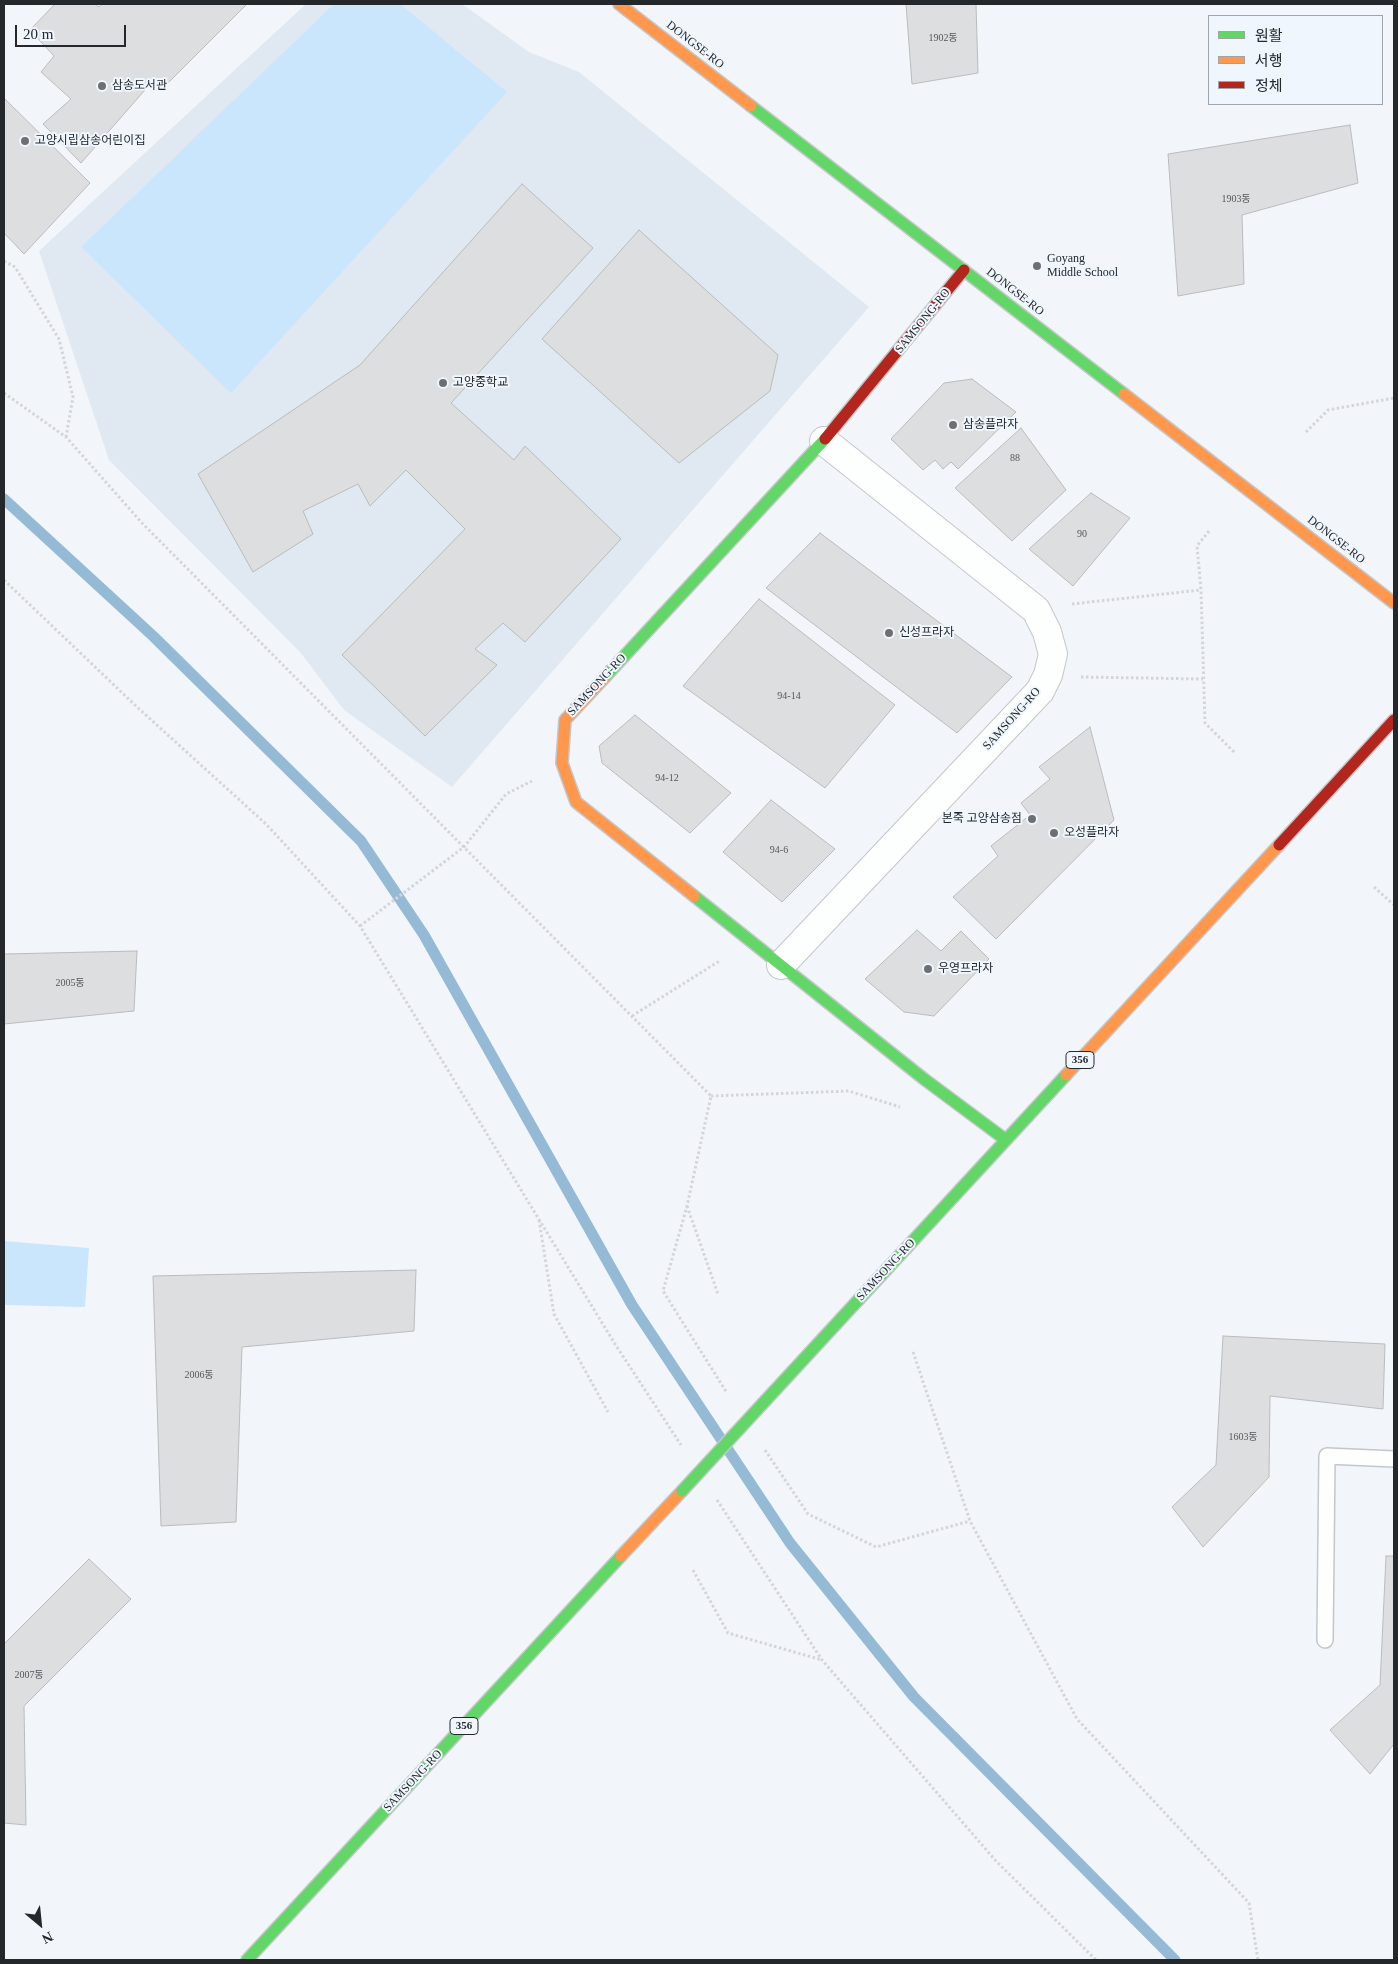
<!DOCTYPE html>
<html>
<head>
<meta charset="utf-8">
<style>
  body { margin:0 }
  #map { position:relative; width:1398px; height:1964px; overflow:hidden; background:#f2f6fa; font-family:"Times New Roman","Noto Sans KR",serif }
  canvas { display:block }
  .frame { position:absolute; inset:0; border:5px solid #25282b; pointer-events:none }
  .legend { position:absolute; left:1208px; top:15px; width:175px; height:90px; box-sizing:border-box; background:#eff6fd; border:1px solid #9ea4a9; margin:0; padding:6px 9px; list-style:none; font-size:15px; color:#25282b }
  .legend li { display:flex; align-items:center; gap:10px; height:25px }
  .legend b { width:25px; border:1px solid #9ea4a9 }
  .north { position:absolute; left:15px; top:1899px; width:50px; height:50px; -webkit-text-stroke:4px #eff6fd; paint-order:stroke; rotate:152deg; font-size:14px; font-weight:700; line-height:20px; text-align:center; color:#25282b }
  .north::after { content:''; display:block; margin:auto; width:18px; height:22px; background:#25282b; clip-path:polygon(50% 0,100% 100%,50% 72%,0 100%) }
  .scale { position:absolute; left:15px; top:25px; width:111px; height:22px; box-sizing:border-box; border:2px solid #25282b; border-top:0; padding-left:6px; font-size:15px; line-height:18px; white-space:nowrap; color:#25282b; -webkit-text-stroke:4px #eff6fd; paint-order:stroke }
</style>
</head>
<body>
<div id="map">
<canvas width="1398" height="1964"></canvas>
<div class="frame"></div>
<ul class="legend">
<li><b style="height:6px;background:#63d668"></b>원활</li>
<li><b style="height:6px;background:#ff974d"></b>서행</li>
<li><b style="height:6px;background:#b3261e"></b>정체</li>
</ul>
<div class="north">N</div>
<div class="scale">20 m</div>
</div>
<script>
const c = document.querySelector('canvas').getContext('2d');
c.lineJoin = 'round';
function paint(path, color) { c.fillStyle = color; c.fill(path, 'evenodd'); }
const toPath = rows => new Path2D(rows.map(r => 'M' + r).join(''));
function trace(path, color, width, dash) { c.strokeStyle = color; c.lineWidth = width; c.lineCap = dash ? 'butt' : 'round'; c.setLineDash(dash || []); c.stroke(path); }
function label(font, color, halo, rows, align = 'center') {
  c.font = font + ' "Times New Roman","Noto Sans KR",serif'; c.lineWidth = 4; c.setLineDash([]); c.textBaseline = 'middle'; c.strokeStyle = halo; c.fillStyle = color; for (const [text, x, y, turn = 0] of rows) {
    c.save(); c.translate(x, y); c.rotate((+turn || 0) * Math.PI / 180); c.textAlign = isNaN(turn) ? turn : align; if (halo) c.strokeText(text, 0, 0); c.fillText(text, 0, 0); c.restore();
  }
}
paint(toPath([
  [306,4,462,4,529,52,579,72,869,307,452,787,344,710,300,652,109,460,39,251]
]), '#e0e9f1');
paint(toPath([
  [334,4,400,4,507,92,231,393,81,247],
  [4,1241,89,1248,85,1307,4,1305]
]), '#cae6fc');
trace(toPath([
  [4,499,153,636,361,841,424,935,632,1305,790,1543,914,1697,1175,1960]
]), '#95bad6', 11);
const building = toPath([
  [55,4,95,4,99,7,102,4,247,4,161,90,152,82,81,163,43,124,71,99,41,72,54,56,30,30,55,4],
  [906,4,976,4,978,73,912,84,906,4],
  [4,98,90,183,24,254,4,233,4,98],
  [1350,125,1358,183,1242,215,1244,284,1178,296,1168,154,1350,125],
  [522,184,593,248,451,403,514,460,525,446,621,539,525,642,503,623,475,649,497,665,425,736,342,655,465,529,406,470,370,506,358,484,303,511,313,534,253,572,198,474,360,365,522,184],
  [639,230,778,355,770,391,679,463,542,339,639,230],
  [972,379,1016,412,958,469,951,462,943,469,935,460,923,470,891,439,944,383,972,379],
  [1021,428,1066,490,1012,541,955,488,1021,428],
  [1091,493,1130,518,1073,586,1029,549,1091,493],
  [820,533,1012,677,957,733,766,588,820,533],
  [759,599,895,705,825,788,683,686,759,599],
  [635,715,731,793,690,833,602,763,599,746,635,715],
  [1090,727,1114,820,996,939,953,897,998,856,991,846,1030,815,1021,803,1050,779,1039,767,1090,727],
  [771,800,835,849,782,902,723,852,771,800],
  [917,930,941,951,961,931,989,959,934,1016,904,1012,865,979,917,930],
  [137,951,134,1011,4,1024,4,954,137,951],
  [416,1270,414,1331,242,1347,236,1522,161,1526,153,1276,416,1270],
  [1223,1336,1385,1344,1383,1409,1270,1396,1269,1477,1203,1547,1172,1507,1216,1465,1223,1336],
  [1386,1556,1394,1556,1394,1744,1370,1774,1330,1730,1380,1685,1386,1556],
  [89,1559,131,1599,24,1706,26,1825,4,1823,4,1644,89,1559]
]);
paint(building, '#dcdedf');
trace(building, '#babcbc', 1);
const lane = toPath([
  [1325,1640,1327,1456,1394,1459]
]);
const street = toPath([
  [781,965,1040,691,1048,675,1053,654,1047,632,1036,610,824,441]
]);
const fast = toPath([
  [751,106,1124,394],
  [605,677,825,439],
  [694,896,924,1079,1006,1140],
  [766,1400,1066,1075],
  [247,1960,621,1556]
]);
const slow = toPath([
  [619,4,751,106],
  [1124,394,1394,603],
  [605,677,565,720,562,763,576,802,694,896],
  [1066,1075,1279,845],
  [621,1556,682,1491]
]);
const jam = toPath([
  [825,439,964,270],
  [1279,845,1394,720]
]);
trace(lane, '#c3c7ca', 18);
trace(street, '#c3c7ca', 30);
trace(fast, '#c3c7ca', 14);
trace(slow, '#c3c7ca', 14);
trace(jam, '#c3c7ca', 14);
trace(toPath([
  [4,261,15,267,59,339,73,397,66,437],
  [4,393,66,437,142,523,711,1096,687,1206,663,1291,727,1393],
  [1306,432,1328,410,1394,398],
  [1209,531,1197,546,1201,590,1205,723,1235,753],
  [4,580,137,707,266,824,360,926,615,1344,681,1445],
  [1072,604,1201,590],
  [1081,677,1203,679],
  [1374,887,1394,905],
  [360,926,464,847,506,794,532,781],
  [632,1016,721,960],
  [711,1096,849,1091,900,1107],
  [687,1206,718,1294],
  [539,1220,554,1314,608,1412],
  [913,1352,970,1521,1077,1719,1249,1903,1258,1960],
  [765,1450,808,1514,876,1547,970,1521],
  [717,1500,822,1660,996,1861,1096,1960],
  [693,1570,728,1633,822,1660]
]), '#d5d5d7', 3, [2.5, 2.5]);
trace(lane, '#fdfefe', 15);
trace(street, '#fdfefe', 28);
trace(fast, '#63d668', 11);
trace(slow, '#ff974d', 11);
trace(jam, '#b3261e', 11);
const fastBridge = toPath([
  [682,1491,766,1400]
]);
trace(fastBridge, '#c3c7ca', 14, []);
trace(fastBridge, '#63d668', 11);
for (const [x, y, r, color] of [
  [102,86,5,"#6d7073"],
  [25,141,5,"#6d7073"],
  [1037,266,5,"#6d7073"],
  [443,383,5,"#6d7073"],
  [953,425,5,"#6d7073"],
  [889,633,5,"#6d7073"],
  [1032,819,5,"#6d7073"],
  [1054,833,5,"#6d7073"],
  [928,969,5,"#6d7073"]
]) { const dot = new Path2D(); dot.arc(x, y, r, 0, 2 * Math.PI); c.fillStyle = color; c.fill(dot); trace(dot, '#eff6fd', 2); }
label('10px', '#55585a', null, [
  ["1902동",943,38],
  ["1903동",1236,199],
  ["88",1015,458],
  ["90",1082,534],
  ["94-14",789,696],
  ["94-12",667,778],
  ["94-6",779,850],
  ["2005동",70,983],
  ["2006동",199,1375],
  ["1603동",1243,1437],
  ["2007동",29,1675]
]);
for (const [x, y, w] of [
  [1080,1060,28],
  [464,1726,28]
]) { const box = new Path2D(); box.roundRect(x - w / 2, y - 8.5, w, 17, 4); c.fillStyle = '#eff6fd'; c.fill(box); trace(box, '#25282b', 1); }
label('bold 11px', '#25282b', null, [
  ["356",1080,1060],
  ["356",464,1726]
]);
label('12px', '#25282b', '#eff6fd', [
  ["DONGSE-RO",695,45,38],
  ["DONGSE-RO",1015,292,38],
  ["SAMSONG-RO",923,321,-51],
  ["DONGSE-RO",1336,540,38],
  ["SAMSONG-RO",597,685,-47],
  ["SAMSONG-RO",1012,719,-48],
  ["SAMSONG-RO",886,1270,-47],
  ["SAMSONG-RO",413,1781,-47]
]);
label('12px', '#25282b', '#eff6fd', [
  ["삼송도서관",112,86],
  ["고양시립삼송어린이집",35,141],
  ["Goyang",1047,259],
  ["Middle School",1047,273],
  ["고양중학교",453,383],
  ["삼송플라자",963,425],
  ["신성프라자",899,633],
  ["본죽 고양삼송점",1022,819,"right"],
  ["오성플라자",1064,833],
  ["우영프라자",938,969]
], 'left');
</script>
</body>
</html>
